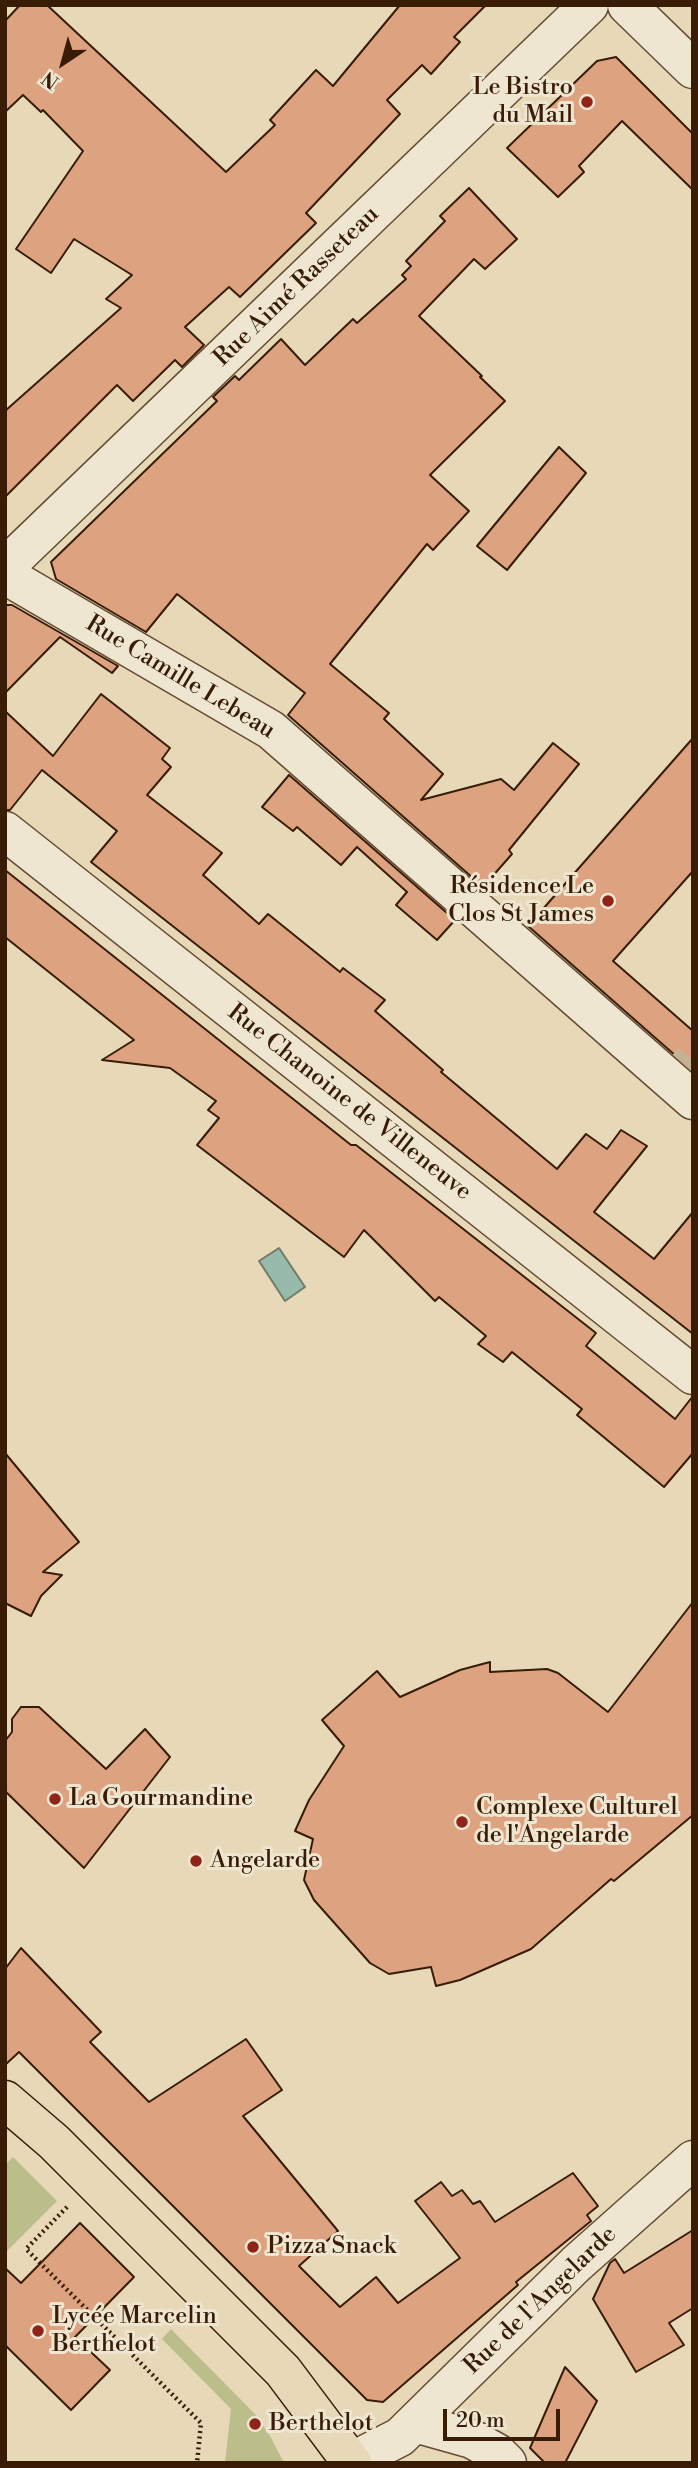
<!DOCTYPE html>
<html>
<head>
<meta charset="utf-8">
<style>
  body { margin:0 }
  #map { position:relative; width:698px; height:2468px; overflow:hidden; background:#e7d8b8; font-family:"Libre Bodoni",serif }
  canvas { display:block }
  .frame { position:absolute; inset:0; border:7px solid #381c06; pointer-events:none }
  .north { position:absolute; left:28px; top:28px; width:70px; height:70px; -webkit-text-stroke:5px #efe6d1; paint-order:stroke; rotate:216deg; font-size:19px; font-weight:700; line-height:28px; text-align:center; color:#381c06 }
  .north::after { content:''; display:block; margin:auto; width:24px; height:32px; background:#381c06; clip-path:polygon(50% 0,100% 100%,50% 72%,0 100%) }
  .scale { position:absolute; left:443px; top:2409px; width:117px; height:32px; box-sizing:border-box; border:4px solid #381c06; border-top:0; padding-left:9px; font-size:21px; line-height:24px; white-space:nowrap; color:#381c06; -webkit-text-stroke:5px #efe6d1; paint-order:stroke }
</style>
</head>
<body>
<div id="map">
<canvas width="698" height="2468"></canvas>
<div class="frame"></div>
<div class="north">N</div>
<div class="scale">20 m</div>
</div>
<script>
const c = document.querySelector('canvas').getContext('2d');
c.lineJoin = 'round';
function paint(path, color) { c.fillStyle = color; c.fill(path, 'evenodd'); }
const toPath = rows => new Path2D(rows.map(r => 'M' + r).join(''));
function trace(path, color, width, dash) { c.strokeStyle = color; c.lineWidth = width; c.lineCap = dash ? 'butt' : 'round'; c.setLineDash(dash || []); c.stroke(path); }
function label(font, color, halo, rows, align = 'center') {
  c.font = font + ' "Libre Bodoni",serif'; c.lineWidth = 6; c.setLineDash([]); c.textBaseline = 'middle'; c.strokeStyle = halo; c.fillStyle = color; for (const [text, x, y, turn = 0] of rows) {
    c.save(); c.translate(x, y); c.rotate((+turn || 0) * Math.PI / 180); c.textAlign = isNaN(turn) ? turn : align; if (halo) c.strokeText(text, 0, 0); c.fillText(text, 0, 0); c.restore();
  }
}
paint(toPath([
  [13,2157,57,2201,5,2253,5,2165],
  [171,2329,255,2414,270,2436,284,2463,225,2463,231,2409,162,2339]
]), '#bbbd8b');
const water = toPath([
  [279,1248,305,1287,285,1301,259,1261,279,1248]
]);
paint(water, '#97baab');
trace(water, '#717b69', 2);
const building = toPath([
  [20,5,47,5,226,172,275,125,270,120,316,70,333,86,400,5,486,5,454,37,460,42,431,74,422,65,387,100,400,114,306,213,316,223,240,297,229,287,185,327,204,345,182,367,175,360,133,401,117,385,5,497,5,411,121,308,106,299,132,275,74,239,51,273,16,249,83,151,43,110,41,112,23,95,5,112,5,21,20,5],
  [616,57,693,134,693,190,622,121,579,166,584,172,558,197,507,148,597,61,616,57],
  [469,188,517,239,485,269,474,259,419,316,482,376,480,377,505,401,430,475,469,511,433,550,427,544,330,664,389,713,384,719,443,774,421,800,501,779,514,790,553,743,579,764,509,850,512,854,483,887,288,715,305,693,177,594,146,632,56,579,51,562,217,401,213,397,235,376,239,380,281,339,305,365,353,319,357,323,406,279,402,275,411,266,406,261,445,221,440,216,469,188],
  [559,447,586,473,507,570,477,546,559,447],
  [5,605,12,605,118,666,112,673,60,637,5,693,5,605],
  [101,694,170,748,162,759,171,767,147,795,222,853,203,875,259,924,268,914,340,972,343,968,385,1000,375,1011,443,1070,441,1072,557,1169,586,1134,607,1149,621,1130,647,1146,594,1212,654,1259,693,1212,693,1334,91,862,117,831,42,770,10,810,5,810,5,711,53,756,101,694],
  [693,738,693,871,613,961,693,1031,693,1071,528,926,693,738],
  [289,775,455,920,437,940,396,905,407,892,357,847,341,865,297,827,293,831,262,807,289,775],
  [5,870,351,1145,356,1145,596,1333,586,1346,675,1419,693,1396,693,1453,664,1487,577,1415,582,1409,512,1352,503,1362,478,1344,486,1336,439,1297,435,1301,364,1230,344,1257,197,1145,219,1118,208,1110,216,1101,170,1068,102,1060,134,1040,5,937,5,870],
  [5,1453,79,1542,43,1572,62,1575,41,1596,31,1616,5,1603,5,1453],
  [693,1602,693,1815,614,1881,611,1879,531,1949,460,1980,436,1986,431,1967,389,1974,370,1963,314,1900,304,1880,313,1839,295,1831,309,1800,344,1746,322,1720,377,1671,400,1697,460,1670,490,1662,490,1672,547,1669,558,1673,608,1712,693,1602],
  [21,1707,39,1707,106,1769,145,1729,170,1757,84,1868,5,1791,5,1741,12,1732,12,1719,21,1707],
  [21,1948,101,2032,90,2042,149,2102,246,2039,282,2090,243,2116,338,2231,299,2266,340,2307,376,2277,398,2303,460,2258,415,2201,441,2182,452,2196,462,2190,473,2204,480,2201,495,2222,573,2173,598,2206,587,2215,591,2221,516,2282,518,2285,383,2402,367,2400,19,2052,5,2065,5,1969,21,1948],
  [80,2223,134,2277,75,2337,110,2370,71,2410,5,2345,5,2268,21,2283,80,2223],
  [693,2230,693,2308,669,2323,684,2345,636,2372,593,2299,610,2263,615,2259,624,2273,693,2230],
  [565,2367,597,2401,565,2463,545,2463,530,2448,565,2367]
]);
paint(building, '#dda380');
trace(building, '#381c06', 2);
trace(toPath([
  [684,1071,693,1060]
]), '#c4b294', 38, [38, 19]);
const minor = toPath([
  [627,5,693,69],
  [5,567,589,5],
  [5,575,271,730,693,1100],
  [5,831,693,1375],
  [415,2423,472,2439,497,2453,507,2463],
  [353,2461,400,2437,576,2264,693,2160]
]);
const major = toPath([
  [5,2100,54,2142,283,2371,352,2463]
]);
trace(minor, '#644b32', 41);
trace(major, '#381c06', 41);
trace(toPath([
  [67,2207,26,2249,201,2423,197,2463]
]), '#381c06', 4.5, [2, 3.5]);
trace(minor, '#efe6d1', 38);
trace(major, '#e7d8b8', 38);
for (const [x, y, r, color] of [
  [587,102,7,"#8f2418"],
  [608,901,7,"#8f2418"],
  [55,1799,7,"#8f2418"],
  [462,1822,7,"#8f2418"],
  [196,1861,7,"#8f2418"],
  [253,2247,7,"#8f2418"],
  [38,2331,7,"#8f2418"],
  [255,2424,7,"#8f2418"]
]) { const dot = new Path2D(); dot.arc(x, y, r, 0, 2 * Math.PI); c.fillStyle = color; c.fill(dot); trace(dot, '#efe6d1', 2.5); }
label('24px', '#381c06', '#efe6d1', [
  ["Le Bistro",573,88,"right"],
  ["du Mail",573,116,"right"],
  ["Résidence Le",594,887,"right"],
  ["Clos St James",594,915,"right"],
  ["La Gourmandine",69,1799],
  ["Complexe Culturel",476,1808],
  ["de l'Angelarde",476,1836],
  ["Angelarde",210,1861],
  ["Pizza Snack",267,2247],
  ["Lycée Marcelin",52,2317],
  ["Berthelot",52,2345],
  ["Berthelot",269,2424]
], 'left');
label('24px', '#381c06', '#efe6d1', [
  ["Rue Aimé Rasseteau",297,287,-44],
  ["Rue Camille Lebeau",180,678,31],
  ["Rue Chanoine de Villeneuve",349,1103,38],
  ["Rue de l'Angelarde",541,2301,-44]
]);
</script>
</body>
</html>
